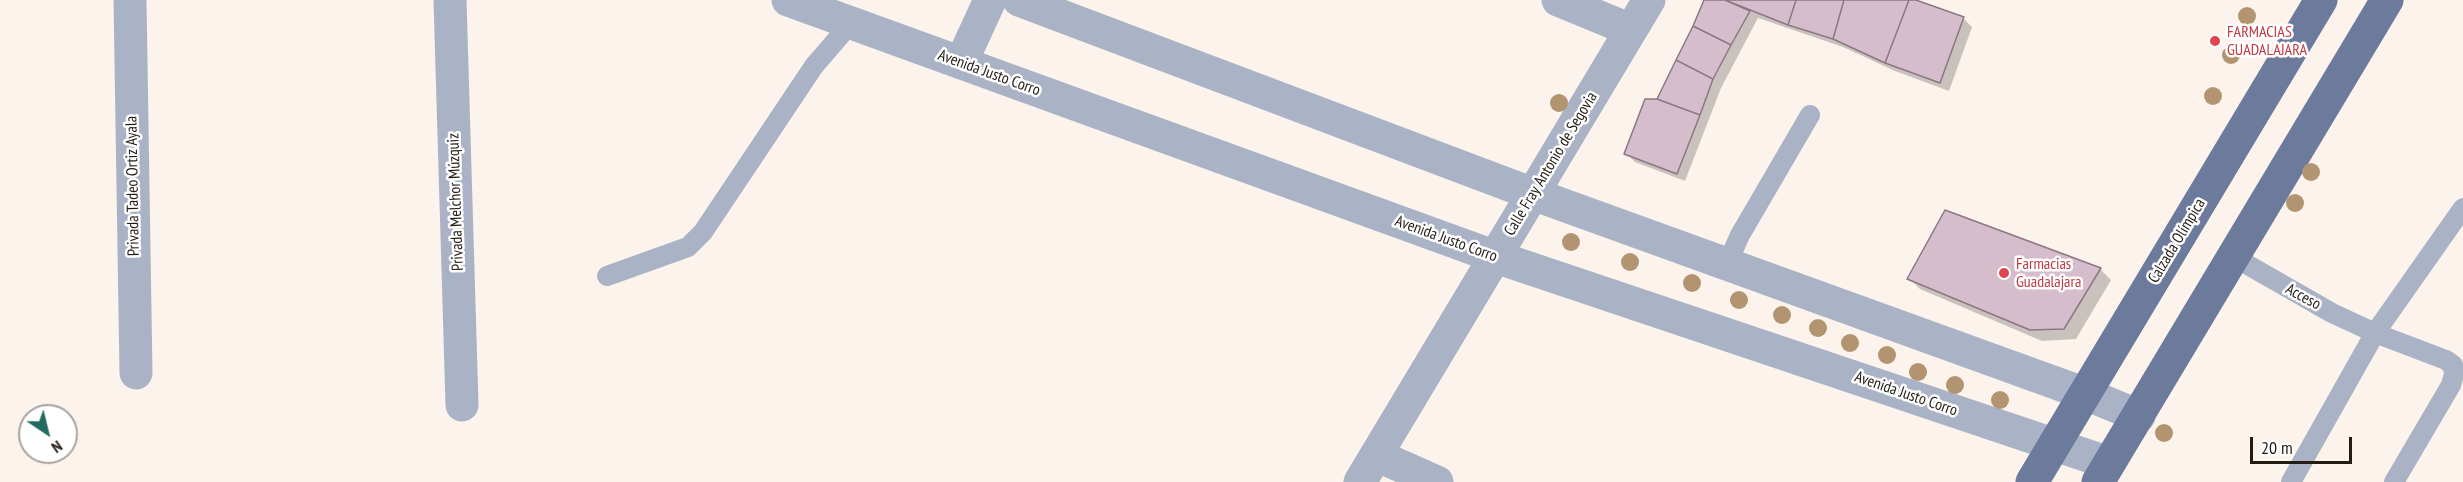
<!DOCTYPE html>
<html>
<head>
<meta charset="utf-8">
<style>
  body { margin:0 }
  #map { position:relative; width:2463px; height:482px; overflow:hidden; background:#fcf3ec; font-family:"PT Sans Narrow",sans-serif }
  canvas { display:block }
  .north { position:absolute; left:18px; top:404px; width:60px; height:60px; box-sizing:border-box; background:#fff; border:2px solid #a7a4a1; border-radius:50%; rotate:145deg; font-size:16px; font-weight:700; line-height:24px; text-align:center; color:#231c15 }
  .north::after { content:''; display:block; margin:auto; width:21px; height:27px; background:#236b62; clip-path:polygon(50% 0,100% 100%,50% 72%,0 100%) }
  .scale { position:absolute; left:2250px; top:437px; width:102px; height:27px; box-sizing:border-box; border:3px solid #231c15; border-top:0; padding-left:8px; font-size:18px; line-height:21px; white-space:nowrap; color:#231c15; -webkit-text-stroke:4px #fff; paint-order:stroke }
</style>
</head>
<body>
<div id="map">
<canvas width="2463" height="482"></canvas>
<div class="north">N</div>
<div class="scale">20 m</div>
</div>
<script>
const c = document.querySelector('canvas').getContext('2d');
c.lineJoin = 'round';
function paint(path, color) { c.fillStyle = color; c.fill(path, 'evenodd'); }
const toPath = rows => new Path2D(rows.map(r => 'M' + r).join(''));
function trace(path, color, width, dash) { c.strokeStyle = color; c.lineWidth = width; c.lineCap = dash ? 'butt' : 'round'; c.setLineDash(dash || []); c.stroke(path); }
function label(font, color, halo, rows, align = 'center') {
  c.font = font + ' "PT Sans Narrow",sans-serif'; c.lineWidth = 5; c.setLineDash([]); c.textBaseline = 'middle'; c.strokeStyle = halo; c.fillStyle = color; for (const [text, x, y, turn = 0] of rows) {
    c.save(); c.translate(x, y); c.rotate((+turn || 0) * Math.PI / 180); c.textAlign = isNaN(turn) ? turn : align; if (halo) c.strokeText(text, 0, 0); c.fillText(text, 0, 0); c.restore();
  }
}
paint(toPath([
  [1706,0,1911,0,1964,19,1972,27,1949,91,1895,71,1843,47,1758,18,1721,88,1685,181,1635,162,1626,153,1658,101],
  [2100,269,2111,280,2076,339,2042,341,1920,289,1909,278]
]), '#0003');
const building = toPath([
  [1704,0,1725,0,1750,11,1731,45,1693,26,1704,0],
  [1725,0,1796,0,1788,25,1725,0],
  [1796,0,1844,0,1833,39,1788,25,1796,0],
  [1844,0,1909,0,1885,63,1833,39,1844,0],
  [1909,0,1916,0,1964,17,1940,83,1885,63,1909,0],
  [1693,26,1731,45,1713,79,1676,60,1693,26],
  [1676,60,1713,79,1700,115,1657,99,1676,60],
  [1645,99,1657,99,1700,115,1677,174,1624,154,1645,99],
  [1945,210,2101,268,2064,329,2030,330,1907,279,1945,210]
]);
paint(building, '#d6bdcb');
trace(building, '#8d7683', 1.5);
trace(toPath([
  [2234,257,2332,313,2375,333,2446,360,2453,365,2454,374,2451,385,2394,482],
  [1727,264,1740,235,1810,115],
  [607,276,688,247,703,232,814,66,851,23],
  [2291,482,2375,333,2463,208]
]), '#aab3c6', 20);
trace(toPath([
  [130,0,136,373],
  [450,0,462,405],
  [788,0,1496,257,2109,463],
  [1019,0,1533,194,2086,394,2139,416],
  [1558,0,1631,30],
  [961,63,990,0],
  [1376,455,1437,482],
  [1360,482,1649,0]
]), '#aab3c6', 33);
trace(toPath([
  [2032,482,2321,0],
  [2098,482,2387,0]
]), '#6c7b9c', 33);
c.fillStyle = '#b29470';
for (const [x, y] of [
  [2247,16],
  [2231,55],
  [2213,96],
  [1559,103],
  [2311,172],
  [2295,203],
  [1571,242],
  [1630,262],
  [1692,283],
  [1739,300],
  [1782,315],
  [1818,328],
  [1850,343],
  [1887,355],
  [1918,372],
  [1955,385],
  [2000,400],
  [2164,433]
]) { c.beginPath(); c.arc(x, y, 9, 0, 2 * Math.PI); c.fill(); }
for (const [x, y, r, color] of [
  [2215,41,6,"#e0444e"],
  [2004,273,6,"#e0444e"]
]) { const dot = new Path2D(); dot.arc(x, y, r, 0, 2 * Math.PI); c.fillStyle = color; c.fill(dot); trace(dot, '#fff', 2); }
label('16px', '#be3a42', '#fff', [
  ["FARMACIAS",2227,32],
  ["GUADALAJARA",2227,50],
  ["Farmacias",2016,264],
  ["Guadalajara",2016,282]
], 'left');
label('16px', '#231c15', '#fff', [
  ["Avenida Justo Corro",989,73,20],
  ["Calle Fray Antonio de Segovia",1551,164,-59],
  ["Privada Tadeo Ortiz Ayala",133,186,-91],
  ["Privada Melchor Múzquiz",456,202,-92],
  ["Avenida Justo Corro",1446,239,20],
  ["Calzada Olímpica",2177,241,-59],
  ["Acceso",2303,297,28],
  ["Avenida Justo Corro",1906,394,19]
]);
</script>
</body>
</html>
